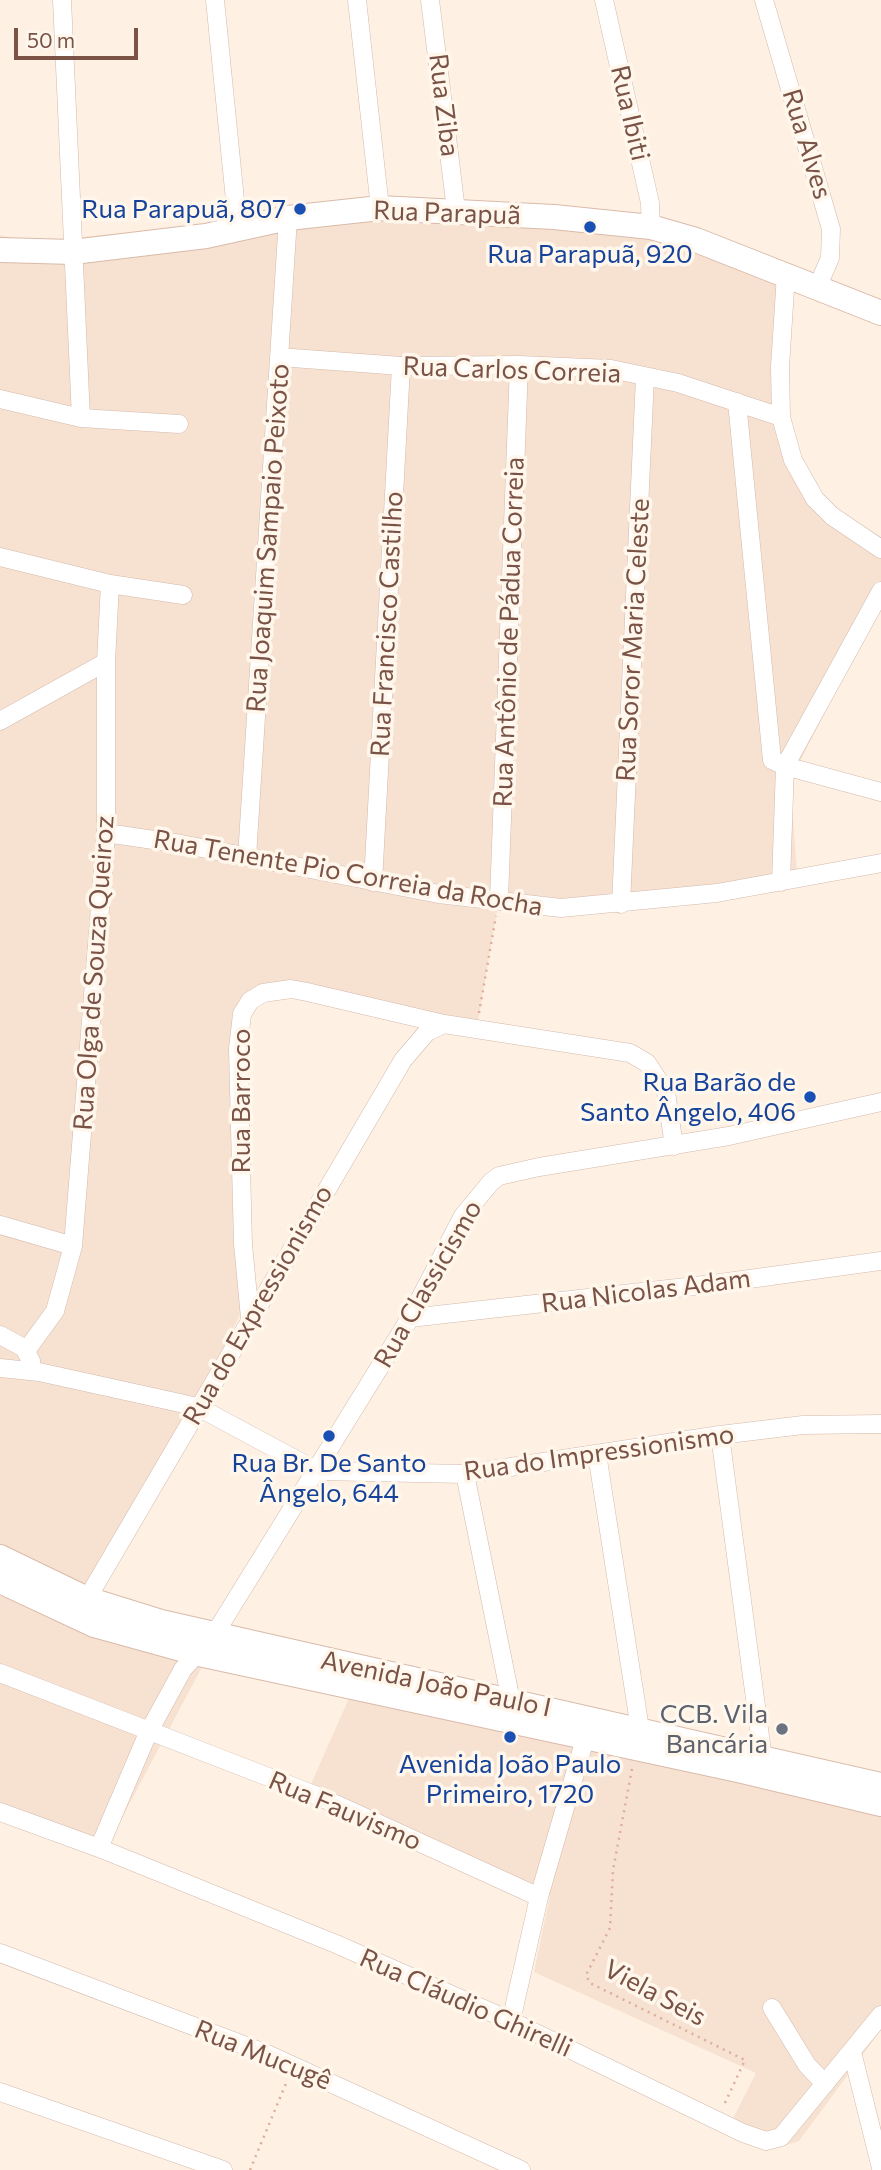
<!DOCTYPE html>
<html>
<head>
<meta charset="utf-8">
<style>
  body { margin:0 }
  #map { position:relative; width:881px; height:2170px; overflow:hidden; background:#fef1e3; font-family:Commissioner,sans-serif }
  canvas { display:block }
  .scale { position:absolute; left:14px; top:28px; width:124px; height:32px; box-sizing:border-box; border:4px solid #7a5346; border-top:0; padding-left:9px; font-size:21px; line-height:24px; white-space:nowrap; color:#7a5346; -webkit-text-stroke:5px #fff6ec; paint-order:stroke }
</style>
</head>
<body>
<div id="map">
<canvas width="881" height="2170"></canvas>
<div class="scale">50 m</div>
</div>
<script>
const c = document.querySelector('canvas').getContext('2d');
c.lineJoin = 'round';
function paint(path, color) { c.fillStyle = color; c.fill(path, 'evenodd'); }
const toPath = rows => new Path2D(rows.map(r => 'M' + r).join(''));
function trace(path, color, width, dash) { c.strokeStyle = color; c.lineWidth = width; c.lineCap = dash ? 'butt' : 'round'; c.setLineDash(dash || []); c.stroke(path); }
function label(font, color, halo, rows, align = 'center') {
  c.font = font + ' Commissioner,sans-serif'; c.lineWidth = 7; c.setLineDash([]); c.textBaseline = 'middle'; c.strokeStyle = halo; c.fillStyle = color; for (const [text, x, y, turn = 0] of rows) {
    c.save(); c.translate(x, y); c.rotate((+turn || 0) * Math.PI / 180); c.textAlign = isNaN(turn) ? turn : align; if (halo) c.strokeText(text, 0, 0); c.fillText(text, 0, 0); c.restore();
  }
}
paint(toPath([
  [592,214,781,262,786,411,809,481,833,508,881,537,881,603,790,781,797,871,571,908,499,899,477,1027,264,993,242,1014,245,1304,169,1465,91,1594,219,1635,124,1814,102,1844,0,1810,0,235,30,242,207,225],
  [353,1689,881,1805,881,2030,799,2141,766,2151,725,2134,756,2073,534,1972,550,1895,304,1800]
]), '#f7e2d1');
const street = toPath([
  [62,0,81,418],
  [215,0,238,230],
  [357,0,380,208],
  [430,0,456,210],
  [604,0,650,203,651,227],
  [764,0,831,229,830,258,817,288],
  [786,274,780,367,781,417,793,460,815,499,832,516,881,549],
  [279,357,401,366,519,365,611,369,678,383,781,417],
  [0,399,81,418,179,424],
  [737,402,772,760,785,766,881,792],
  [0,557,110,584,183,595],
  [0,721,106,662],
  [106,833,181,844,439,894,561,908,717,893,881,863],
  [247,857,288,218],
  [373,882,401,366],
  [781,882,785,766,881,591],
  [499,899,519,365],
  [621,904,645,377],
  [0,1225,73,1246],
  [250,1318,243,1244,238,1049,242,1014,250,1001,263,993,291,989,307,992,444,1024,630,1053,647,1063,666,1092,674,1146],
  [410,1318,713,1284,881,1261],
  [0,1335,24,1348,31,1361],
  [26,1351,55,1311,73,1246,106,833,106,662,110,584],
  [0,1368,39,1372,198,1407,317,1471,465,1474,720,1435,803,1425,881,1424],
  [720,1435,763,1759],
  [597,1454,640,1729],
  [465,1474,511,1701],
  [87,1599,403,1060,427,1032,444,1024],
  [0,1673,320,1797,539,1897],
  [0,1812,99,1848,336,1944,511,2021,743,2133,766,2141,781,2137,881,2015],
  [99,1848,148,1733,183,1669,214,1635,410,1318,463,1216,491,1182,499,1176,539,1167,729,1136,881,1102],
  [0,1953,267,2054,521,2170],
  [772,2008,807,2065,825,2084],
  [511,2021,539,1897,585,1739],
  [852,2052,881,2168],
  [0,2092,223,2170]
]);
const secondary = toPath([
  [0,250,73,252,206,236,288,218,380,208,554,217,651,227,696,240,881,313],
  [0,1557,87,1599,161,1622,881,1785],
  [0,1581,94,1625,199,1654,738,1770,881,1804]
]);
trace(street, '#d4b9ab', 19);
trace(secondary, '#dabaaa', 26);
trace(toPath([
  [479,1013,496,916],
  [632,1769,613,1870,610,1928,586,1975,590,1983,745,2060,724,2105],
  [250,2170,287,2081]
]), '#dcae9b', 2.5, [2, 5]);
trace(street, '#fff', 18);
trace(secondary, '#fff', 24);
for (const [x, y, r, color] of [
  [300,209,7,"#1a4fb4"],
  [590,227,7,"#1a4fb4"],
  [810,1097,7,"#1a4fb4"],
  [329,1436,7,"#1a4fb4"],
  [782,1729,7,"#6b7280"],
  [510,1737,7,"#1a4fb4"]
]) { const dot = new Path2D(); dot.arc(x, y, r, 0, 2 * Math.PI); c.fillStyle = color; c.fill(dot); trace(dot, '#fff6ec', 2.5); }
label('26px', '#7a5346', '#fff6ec', [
  ["Rua Ziba",444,105,83],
  ["Rua Ibiti",630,113,77],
  ["Rua Alves",807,144,73],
  ["Rua Parapuã",447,213,2],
  ["Rua Carlos Correia",512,370,2],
  ["Rua Joaquim Sampaio Peixoto",268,538,-86],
  ["Rua Francisco Castilho",387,624,-87],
  ["Rua Antônio de Pádua Correia",509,632,-88],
  ["Rua Soror Maria Celeste",633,640,-87],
  ["Rua Tenente Pio Correia da Rocha",348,873,10],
  ["Rua Olga de Souza Queiroz",94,973,-86],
  ["Rua Barroco",241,1101,-90],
  ["Rua Classicismo",428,1284,-60],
  ["Rua Nicolas Adam",646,1291,-7],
  ["Rua do Expressionismo",258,1305,-60],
  ["Rua do Impressionismo",599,1453,-8],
  ["Avenida João Paulo I",436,1684,12],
  ["Rua Fauvismo",345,1811,23],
  ["Viela Seis",655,1993,28],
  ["Rua Cláudio Ghirelli",466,2003,24],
  ["Rua Mucugê",263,2055,22]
]);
label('26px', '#164399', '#fff6ec', [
  ["Rua Parapuã, 807",286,209,"right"],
  ["Rua Parapuã, 920",590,254],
  ["Rua Barão de",796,1082,"right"],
  ["Santo Ângelo, 406",796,1112,"right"],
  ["Rua Br. De Santo",329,1463],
  ["Ângelo, 644",329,1493],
  ["Avenida João Paulo",510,1764],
  ["Primeiro, 1720",510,1794]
]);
label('26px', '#5b616d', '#fff6ec', [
  ["CCB. Vila",768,1714],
  ["Bancária",768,1744]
], 'right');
</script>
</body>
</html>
